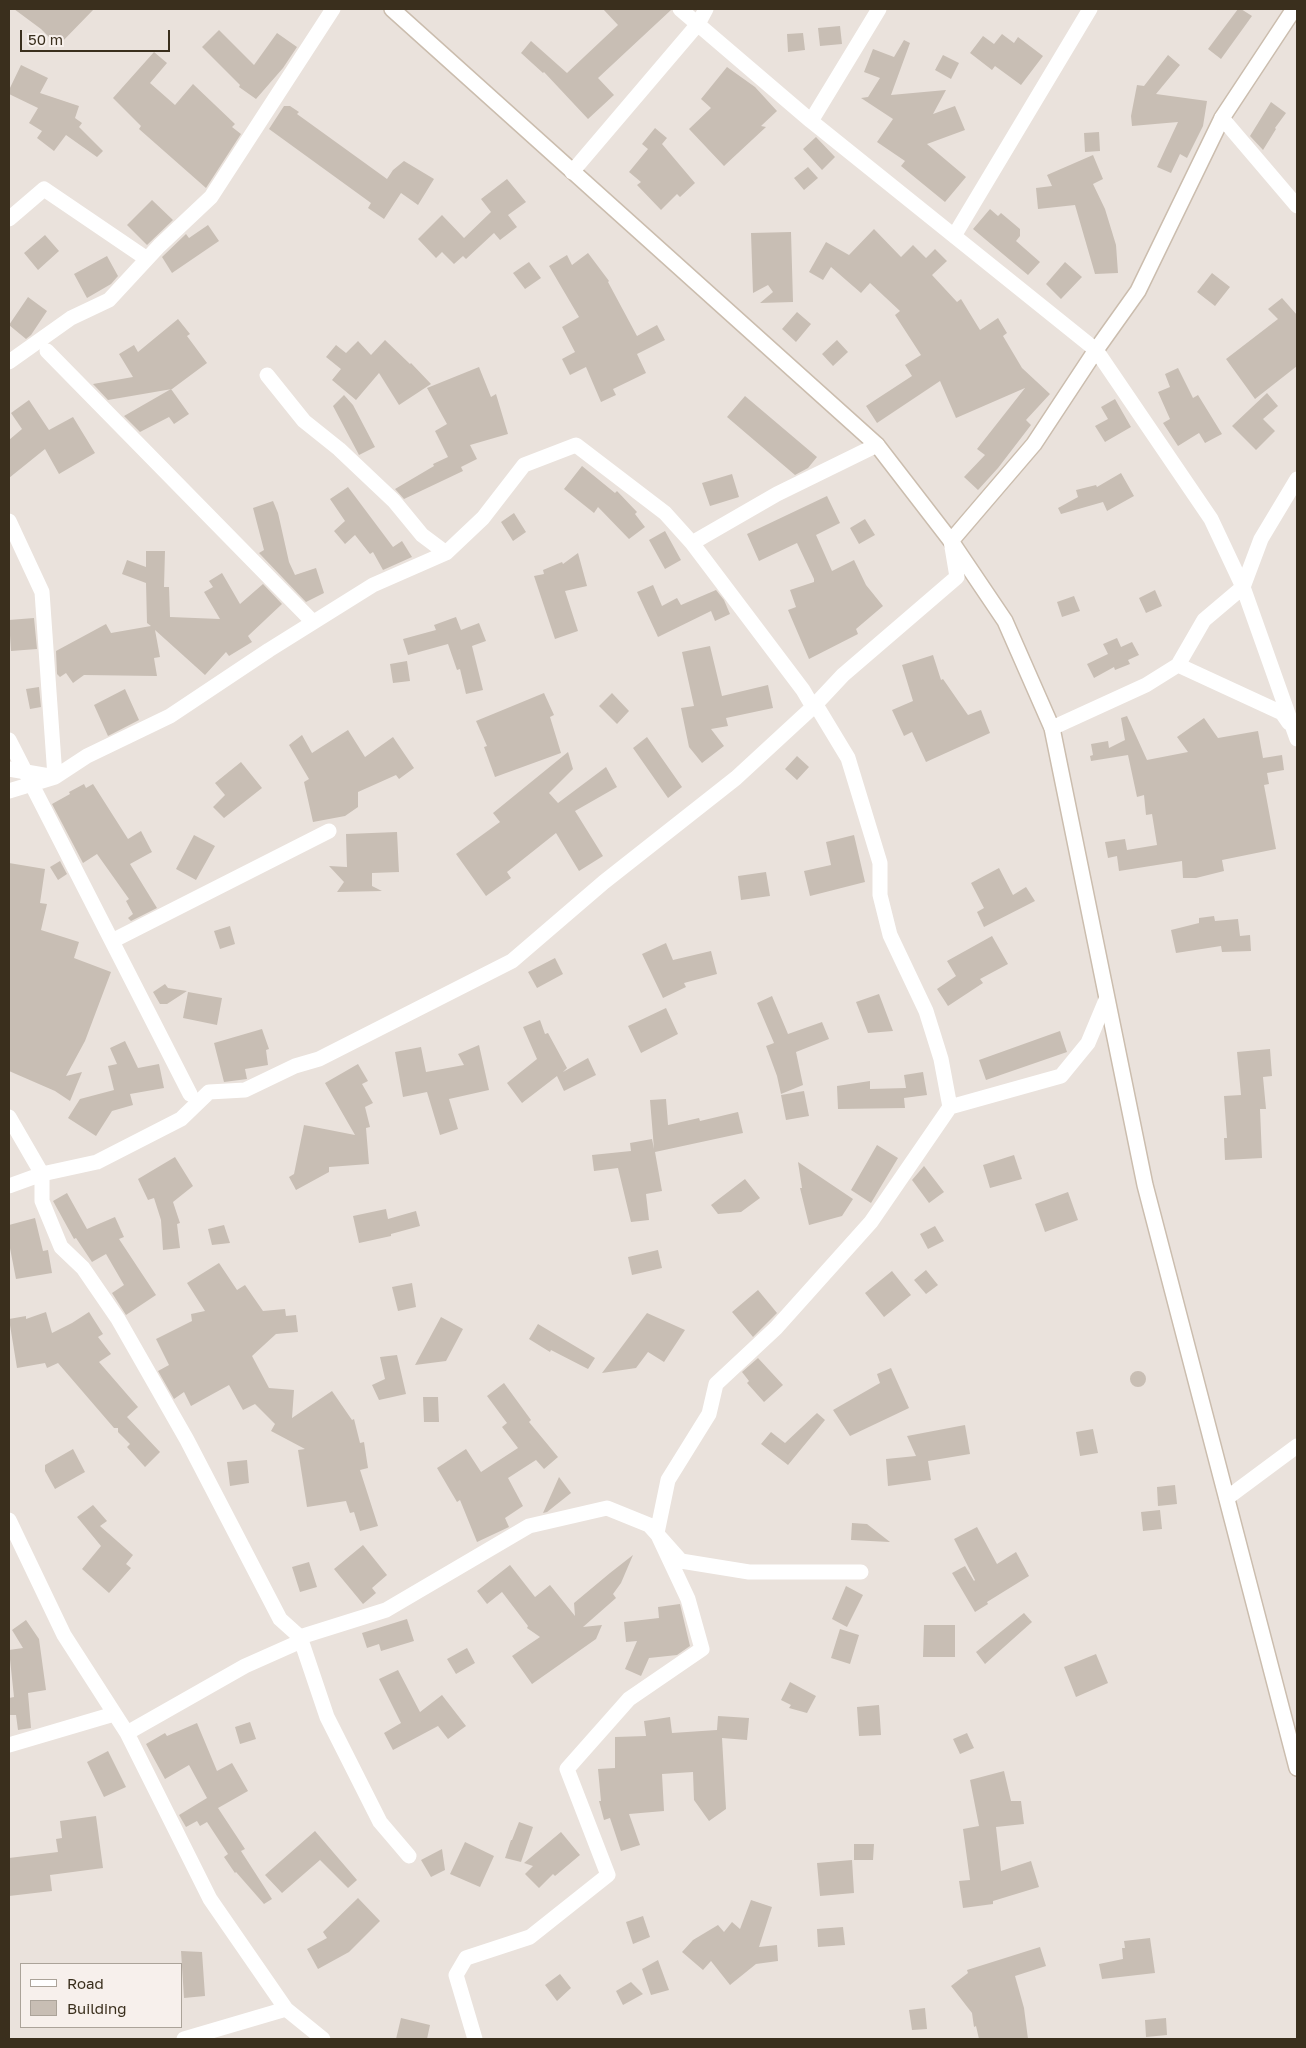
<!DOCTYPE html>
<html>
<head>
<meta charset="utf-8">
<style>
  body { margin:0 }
  #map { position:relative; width:1306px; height:2048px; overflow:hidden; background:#eae2dc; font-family:"Golos Text",sans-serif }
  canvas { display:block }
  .frame { position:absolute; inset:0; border:10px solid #3a2f1d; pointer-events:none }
  .legend { position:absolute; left:20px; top:1963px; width:162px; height:65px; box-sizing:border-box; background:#f7f0ec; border:1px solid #aba399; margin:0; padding:6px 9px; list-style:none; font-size:15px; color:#3a2f1d }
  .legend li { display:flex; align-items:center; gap:10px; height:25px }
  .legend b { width:25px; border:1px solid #aba399 }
  .scale { position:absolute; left:20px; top:30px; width:150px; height:22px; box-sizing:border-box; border:2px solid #3a2f1d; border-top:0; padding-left:6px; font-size:15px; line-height:18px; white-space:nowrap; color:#3a2f1d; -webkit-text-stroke:4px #f7f0ec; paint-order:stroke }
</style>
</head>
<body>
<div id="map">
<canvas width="1306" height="2048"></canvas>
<div class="frame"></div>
<ul class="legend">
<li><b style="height:6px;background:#fff"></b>Road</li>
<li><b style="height:14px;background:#c8beb4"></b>Building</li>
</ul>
<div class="scale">50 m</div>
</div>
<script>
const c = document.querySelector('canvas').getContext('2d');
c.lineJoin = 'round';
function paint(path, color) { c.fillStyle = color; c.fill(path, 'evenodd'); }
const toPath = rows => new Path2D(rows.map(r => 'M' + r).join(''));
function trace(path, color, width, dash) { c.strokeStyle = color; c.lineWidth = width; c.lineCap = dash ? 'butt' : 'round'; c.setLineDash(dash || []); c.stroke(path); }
paint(toPath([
  [14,9,94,9,58,46,41,29],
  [603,9,671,10,598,78,614,95,588,119,544,72,543,73,521,53,531,41,567,73,618,25],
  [1238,9,1241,9,1252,16,1221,59,1208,49],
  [840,26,842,44,820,46,818,28],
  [219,30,254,65,277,33,297,47,283,68,256,99,239,87,240,85,202,47],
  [803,33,805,50,788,52,787,34],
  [1002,34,1014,43,1018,37,1043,56,1021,85,995,66,992,70,970,53,983,36,994,44],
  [904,40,910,43,891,95,946,90,933,114,955,106,965,130,927,144,966,177,945,202,901,166,905,161,877,142,893,119,861,98,868,97,880,78,864,72,873,49,894,57],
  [154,52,167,63,150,83,175,105,193,84,235,124,232,127,241,134,206,188,139,129,141,126,113,98],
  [943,55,959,63,951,79,935,70],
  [1168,55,1180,65,1156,94,1207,101,1203,126,1187,158,1180,154,1171,173,1157,167,1178,122,1132,126,1131,116,1137,85,1144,86],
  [21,65,48,78,40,93,79,106,75,118,82,123,79,127,103,151,97,157,66,135,54,151,37,138,42,131,29,123,38,108,9,94,9,90],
  [727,67,755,87,777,111,761,126,766,127,724,166,689,129,711,108,701,99],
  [1271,102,1286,113,1275,128,1276,129,1263,150,1250,136],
  [284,106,290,106,299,112,297,114,387,179,393,170,404,161,434,179,418,205,401,193,384,219,368,208,371,203,269,129],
  [655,128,667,138,662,144,695,183,680,197,677,194,661,210,637,185,641,182,629,172,648,149,642,144],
  [1099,132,1100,151,1085,152,1084,133],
  [816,137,835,157,822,170,803,149],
  [1093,155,1103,179,1093,184,1105,209,1116,245,1118,273,1095,274,1075,205,1038,209,1036,188,1052,186,1047,175],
  [808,167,818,178,804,190,794,178],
  [507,179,526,202,508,215,517,227,500,240,494,233,466,259,463,256,454,264,442,252,436,258,418,239,442,215,464,238,491,212,481,199],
  [152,200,173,220,147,245,127,225],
  [990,209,998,216,1001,213,1020,229,1020,236,1016,241,1040,262,1028,275,973,229],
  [208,225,219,241,172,273,162,257,186,234,189,238],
  [874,229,901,257,913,245,926,258,935,249,947,261,932,275,957,302,961,299,980,330,998,318,1007,333,1003,336,1022,368,1050,394,1026,420,1031,425,998,468,978,490,964,477,985,455,977,449,1025,388,956,418,940,381,877,423,866,406,912,376,905,365,921,355,895,315,900,311,870,283,861,293,831,267,823,280,809,272,826,242,849,255],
  [791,232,793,302,760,303,773,292,768,285,753,293,751,233],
  [45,235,59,251,38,270,24,253],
  [588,253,609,281,608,282,637,336,657,325,665,340,637,354,646,373,613,389,616,395,601,402,586,367,570,375,562,359,575,352,562,327,579,317,549,266,567,255,572,265],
  [107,256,118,276,111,284,87,298,74,274],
  [529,262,541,278,525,289,513,273],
  [1065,262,1082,277,1061,299,1046,284],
  [1212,273,1230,287,1215,306,1197,292],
  [28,297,47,311,31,335,26,339,9,325],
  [1282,298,1297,315,1297,366,1255,399,1226,359,1278,319,1268,309],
  [797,312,811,324,796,342,782,329],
  [178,319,190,334,187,336,207,363,172,389,108,400,93,384,133,377,119,354,134,345,138,352],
  [385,340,410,364,411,363,431,384,399,405,379,373,356,400,332,380,341,369,326,357,336,345,346,353,358,341,371,355],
  [837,340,848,352,833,366,822,354],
  [479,367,491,397,496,394,508,434,470,445,477,459,461,467,463,471,404,499,395,489,434,466,433,464,448,457,435,431,447,424,427,388],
  [1178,368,1193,398,1198,395,1222,434,1205,443,1199,433,1178,446,1163,423,1170,419,1158,392,1170,387,1165,374],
  [171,389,189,414,174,424,169,417,140,432,124,416],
  [1267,393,1278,406,1263,419,1275,431,1256,450,1232,426],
  [344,395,353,405,375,447,359,455,333,406],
  [745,396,817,457,808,468,795,475,727,417],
  [1115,399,1131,427,1105,442,1095,426,1108,419,1101,407],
  [29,400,49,430,73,417,95,453,59,474,45,449,9,478,9,440,22,429,11,413],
  [582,466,615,493,617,491,637,512,635,514,645,527,629,539,598,507,594,513,564,489],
  [1121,473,1134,496,1107,511,1103,502,1061,514,1058,508,1078,497,1076,490,1096,485,1097,487],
  [732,474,739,497,710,506,702,483],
  [348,487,393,547,402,541,412,557,383,570,373,552,370,554,355,535,345,544,334,531,345,521,330,499],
  [827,496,840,523,816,535,832,571,854,560,866,585,883,606,856,629,858,634,809,659,788,610,796,607,790,590,814,582,814,579,797,543,759,561,747,534],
  [273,501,278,513,289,562,295,575,316,568,324,593,306,602,259,553,264,550,253,508],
  [514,513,526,532,513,541,501,522],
  [865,519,875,535,859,544,850,528],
  [665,531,681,560,665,569,649,540],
  [146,551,165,551,164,587,169,587,170,617,220,619,204,592,213,587,209,581,222,573,240,604,263,584,282,604,248,636,252,642,229,656,226,652,205,675,155,630,160,657,154,658,157,676,84,675,73,683,66,673,60,677,57,674,56,651,106,624,111,633,151,626,147,623,146,583,122,574,127,560,146,567],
  [578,553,587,586,565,591,578,631,555,639,534,576,544,574,543,570,562,562,563,564],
  [653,585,662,606,677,598,681,605,716,590,724,600,730,614,715,621,711,611,658,637,637,592],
  [1155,590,1162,606,1146,613,1139,598],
  [1074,596,1080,611,1062,617,1057,602],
  [456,617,461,630,479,623,486,641,472,646,483,690,466,694,460,669,457,670,448,644,408,655,403,639,436,630,434,625],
  [34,618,37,649,11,651,9,620],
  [1117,638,1121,647,1132,642,1139,655,1128,660,1130,664,1115,670,1114,667,1094,678,1087,664,1108,654,1103,644],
  [710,646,722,696,768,685,773,708,726,718,728,726,711,729,724,746,702,763,689,747,681,708,694,706,682,652],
  [933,655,941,680,943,679,968,715,981,710,990,733,926,762,912,732,904,736,892,710,913,701,902,665],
  [407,661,410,681,393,683,390,664],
  [39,687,41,707,30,709,26,689],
  [125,689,139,720,108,736,94,705],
  [544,693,554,715,550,717,561,753,495,777,484,747,487,746,476,721],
  [612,693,629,711,617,724,599,706],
  [1127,716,1147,760,1188,752,1177,737,1204,718,1218,738,1258,731,1263,758,1282,755,1284,770,1267,773,1269,784,1264,785,1276,849,1222,860,1224,871,1196,878,1183,878,1182,861,1119,871,1117,856,1108,858,1105,842,1125,839,1127,850,1157,845,1152,814,1146,815,1144,795,1137,797,1128,755,1091,761,1090,756,1093,755,1091,744,1108,741,1109,748,1125,740,1121,718],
  [348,730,365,757,393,737,414,768,399,779,396,775,358,792,358,807,345,816,313,822,304,782,309,779,289,745,302,735,312,753],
  [647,737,682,787,668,798,633,748],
  [568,752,573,769,549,793,558,803,606,767,617,787,575,811,603,856,579,871,556,833,507,872,511,878,486,896,456,854,500,822,493,813],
  [797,756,809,767,797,780,785,769],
  [241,762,262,788,224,818,213,807,225,795,215,783],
  [84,784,86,788,93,784,128,839,141,831,152,852,130,864,157,908,131,921,128,918,133,914,126,901,129,899,97,854,83,863,52,804,70,794,69,792],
  [397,832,399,872,372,873,372,886,382,891,337,892,344,882,329,866,347,867,346,834],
  [194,835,215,846,196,880,176,869],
  [854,835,865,882,810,896,804,871,831,865,826,842],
  [60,861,67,874,58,880,50,867],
  [9,863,45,869,40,903,47,904,41,930,79,942,74,958,111,972,85,1041,66,1076,82,1072,70,1101,55,1091,9,1071],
  [999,868,1013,895,1026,887,1035,901,984,927,977,912,984,908,971,883],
  [766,872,770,896,741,900,738,876],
  [1214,916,1215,921,1238,919,1240,936,1250,935,1251,951,1222,952,1221,946,1176,953,1171,930,1199,923,1199,918],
  [230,926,235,944,220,949,214,931],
  [992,936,1008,964,980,979,983,983,948,1006,937,989,956,976,947,961],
  [666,943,673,960,711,951,717,974,684,983,686,987,663,998,642,954],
  [555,958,563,974,537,988,528,972],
  [165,984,168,988,187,991,167,1004,160,1004,153,992],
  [188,992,222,998,217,1025,183,1018],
  [879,994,893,1031,868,1033,856,1002],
  [772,996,788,1034,822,1022,829,1039,796,1052,803,1085,781,1094,777,1076,766,1046,774,1043,757,1003],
  [666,1008,678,1034,641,1053,628,1026],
  [540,1020,545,1034,548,1033,567,1068,563,1072,588,1058,596,1075,564,1091,557,1076,522,1103,507,1083,537,1059,523,1027],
  [262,1029,269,1049,266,1050,268,1065,245,1069,247,1079,224,1082,214,1043],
  [1060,1031,1067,1052,986,1080,979,1060],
  [125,1041,138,1068,159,1064,164,1088,130,1094,133,1105,112,1111,96,1136,68,1118,80,1099,114,1090,108,1066,117,1064,110,1048],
  [479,1045,489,1090,449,1099,458,1129,440,1135,427,1092,403,1097,395,1052,421,1047,426,1072,464,1065,458,1054],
  [1270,1049,1272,1076,1263,1077,1266,1109,1260,1109,1262,1158,1225,1160,1224,1138,1227,1138,1224,1096,1241,1095,1237,1052],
  [358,1064,368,1081,362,1084,373,1103,365,1107,370,1127,366,1128,369,1164,329,1167,329,1172,296,1190,289,1177,294,1174,304,1125,355,1135,325,1083],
  [923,1072,927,1095,904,1098,905,1108,838,1109,837,1086,870,1081,870,1089,906,1088,904,1075],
  [804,1091,809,1116,786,1120,781,1095],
  [666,1099,668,1125,699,1118,700,1121,738,1112,743,1133,655,1152,662,1191,646,1194,649,1220,631,1222,618,1168,594,1171,592,1155,631,1151,630,1143,652,1139,654,1149,650,1100],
  [877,1145,898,1158,871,1203,851,1190],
  [1014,1155,1022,1179,990,1188,983,1165],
  [175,1157,193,1186,173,1202,180,1223,177,1224,180,1248,163,1250,161,1220,154,1198,148,1200,138,1179],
  [798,1162,853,1199,842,1216,809,1225,800,1188,802,1188],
  [924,1166,944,1192,929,1203,912,1180],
  [745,1179,760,1198,741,1212,718,1214,711,1205],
  [1068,1192,1078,1220,1045,1232,1035,1204],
  [67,1193,87,1229,115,1217,124,1237,119,1239,156,1295,126,1315,112,1293,124,1285,106,1254,92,1262,76,1238,74,1239,53,1201],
  [386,1209,388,1219,416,1211,420,1226,391,1234,391,1236,359,1243,353,1216],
  [35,1218,43,1251,48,1250,52,1273,16,1279,9,1243,9,1225],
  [224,1225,230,1243,212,1245,208,1229],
  [935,1226,944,1241,928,1249,920,1234],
  [658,1250,662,1268,632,1275,628,1257],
  [219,1263,237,1290,245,1285,263,1311,285,1309,286,1316,296,1315,298,1332,276,1334,252,1356,269,1388,294,1390,292,1418,332,1391,352,1420,354,1419,360,1443,364,1442,368,1468,360,1470,378,1526,360,1531,354,1512,350,1513,346,1501,307,1507,298,1450,305,1449,271,1431,275,1424,255,1404,243,1410,229,1385,191,1406,184,1392,174,1399,158,1371,169,1365,156,1339,192,1321,191,1314,205,1311,187,1283],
  [926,1270,938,1285,926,1294,914,1280],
  [892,1271,911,1295,884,1317,865,1293],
  [412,1283,416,1307,398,1311,392,1287],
  [758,1290,777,1313,753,1337,732,1312],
  [46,1312,52,1333,72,1323,89,1312,103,1334,98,1337,111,1354,99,1362,138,1407,127,1417,160,1452,145,1467,127,1447,130,1444,118,1432,118,1428,114,1428,58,1363,47,1368,45,1363,17,1368,9,1319,26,1316,26,1319],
  [647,1313,685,1330,664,1362,648,1352,636,1368,602,1373],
  [441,1317,463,1329,446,1361,415,1365],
  [538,1324,595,1358,588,1369,551,1350,550,1352,529,1339],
  [397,1355,406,1394,379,1400,372,1385,385,1379,380,1357],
  [758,1358,783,1385,764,1402,747,1383,749,1381,742,1372],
  [891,1368,909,1408,850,1436,833,1410,880,1383,877,1374],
  '1130 1379a8 8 0 1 1 16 0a8 8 0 1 1-16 0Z',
  [504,1383,531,1420,529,1422,558,1457,544,1469,536,1460,508,1478,523,1506,505,1518,509,1527,477,1542,460,1500,457,1502,437,1468,466,1449,481,1472,518,1448,502,1427,507,1423,487,1396],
  [423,1397,438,1397,439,1422,424,1422],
  [817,1413,825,1420,788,1465,761,1444,771,1432,785,1443],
  [965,1425,970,1454,928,1461,931,1480,888,1486,886,1459,916,1456,907,1436],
  [1093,1429,1098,1453,1080,1456,1076,1432],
  [73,1449,85,1472,55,1489,45,1471,45,1465],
  [247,1460,249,1483,230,1486,227,1462],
  [559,1477,571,1493,547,1512,543,1513],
  [1175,1485,1177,1504,1158,1506,1157,1487],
  [93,1505,107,1521,100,1526,133,1555,126,1564,131,1568,109,1593,82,1569,101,1546,77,1517],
  [1160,1510,1162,1529,1143,1531,1141,1512],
  [852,1523,867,1524,890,1542,851,1540],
  [977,1527,997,1564,1016,1552,1029,1576,987,1602,988,1604,975,1612,952,1573,965,1566,974,1581,975,1580,954,1539],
  [363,1545,387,1575,372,1588,376,1593,363,1604,334,1569],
  [633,1555,621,1583,613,1594,616,1598,583,1627,602,1625,596,1639,532,1684,512,1656,540,1637,527,1628,528,1626,502,1592,487,1604,477,1591,510,1565,535,1597,550,1585,575,1616,574,1603,610,1573],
  [309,1562,317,1587,300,1592,292,1567],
  [846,1586,863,1595,847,1627,832,1619],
  [680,1604,690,1646,677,1655,649,1658,641,1676,625,1669,637,1641,626,1642,624,1622,659,1618,658,1607],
  [1024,1613,1032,1622,985,1664,976,1652],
  [407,1619,414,1641,381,1651,379,1644,367,1648,362,1633],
  [26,1620,39,1639,46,1690,28,1693,31,1728,18,1730,16,1715,9,1715,9,1698,14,1697,9,1650,23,1648,12,1630],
  [924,1625,955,1625,955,1657,923,1657],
  [840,1629,859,1635,850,1664,831,1658],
  [467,1648,475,1663,456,1674,447,1659],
  [1096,1654,1108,1683,1076,1697,1064,1667],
  [398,1670,420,1712,442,1695,466,1726,448,1739,438,1726,393,1750,384,1733,401,1723,379,1679],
  [790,1682,816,1696,807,1713,789,1708,791,1705,781,1700],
  [879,1705,881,1735,859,1736,857,1707],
  [718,1716,749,1718,747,1740,722,1738,726,1809,709,1821,694,1800,693,1772,662,1774,664,1811,629,1814,640,1845,621,1851,610,1818,604,1820,599,1801,601,1801,598,1769,615,1768,615,1737,646,1736,644,1721,670,1717,672,1733,717,1730],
  [250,1722,256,1739,240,1744,235,1727],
  [197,1723,217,1771,232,1763,248,1791,218,1808,245,1849,241,1851,272,1899,264,1904,236,1872,235,1873,224,1857,228,1854,207,1822,200,1826,197,1821,186,1827,179,1815,207,1798,189,1765,165,1779,146,1744,165,1733,167,1736],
  [967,1733,974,1748,960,1754,953,1739],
  [108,1751,126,1787,104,1797,87,1762],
  [1004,1771,1011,1801,1021,1801,1024,1824,996,1827,1001,1871,1031,1861,1039,1887,993,1901,993,1904,963,1908,959,1881,970,1880,963,1829,979,1826,970,1780],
  [96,1816,103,1868,50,1875,52,1891,9,1896,9,1858,58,1852,56,1839,62,1838,60,1821],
  [519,1822,533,1827,521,1862,505,1858,511,1840,512,1840],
  [315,1831,357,1880,348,1888,320,1860,282,1893,265,1875],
  [561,1832,580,1855,555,1876,553,1874,539,1888,525,1874,533,1866,524,1863],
  [465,1842,494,1856,480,1887,450,1874],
  [854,1844,874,1844,873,1860,854,1860],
  [442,1849,445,1870,431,1877,421,1860],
  [852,1860,854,1893,820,1896,817,1863],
  [358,1898,380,1921,349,1952,318,1969,307,1949,327,1938,323,1932],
  [751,1900,772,1907,759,1947,777,1945,778,1961,756,1964,730,1985,711,1961,703,1970,682,1952,693,1940,718,1925,724,1932,732,1922,740,1929],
  [643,1916,650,1937,633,1944,626,1922],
  [843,1927,845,1945,818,1947,817,1929],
  [1150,1938,1155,1973,1102,1979,1099,1964,1123,1959,1122,1948,1125,1948,1124,1941],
  [1040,1947,1046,1966,1015,1976,1024,2008,1028,2039,979,2039,976,2026,974,2027,972,2013,951,1986,968,1973,967,1970],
  [181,1951,202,1952,205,1996,184,1998],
  [658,1960,669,1990,651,1995,642,1969],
  [560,1974,571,1988,557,2001,545,1985],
  [631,1982,643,1994,623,2005,616,1991],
  [925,2008,927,2029,912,2030,909,2010],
  [401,2018,430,2025,427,2039,396,2039],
  [1166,2018,1167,2035,1146,2037,1145,2020]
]), '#c8beb4');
const secondary = toPath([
  [392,9,877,445,951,541,1005,621,1052,728,1145,1185,1297,1768],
  [951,541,1034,444,1096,350,1138,291,1222,118,1294,9]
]);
trace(secondary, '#cbbdae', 18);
trace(toPath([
  [680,9,811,121,1096,350,1211,519,1243,587,1297,739],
  [1222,118,1297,206],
  [811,121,879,9],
  [572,172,698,24,706,9],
  [9,219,44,189,147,259],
  [954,236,1090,9],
  [47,351,312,621],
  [9,362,71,318,109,300,159,246,211,197,333,9],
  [267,375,304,421,339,449,394,501,422,535,446,553],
  [9,521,42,592,55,777,9,791],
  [692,543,803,690,813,707,819,710,848,758,880,863,880,895,890,935,926,1011,941,1059,950,1107],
  [1178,665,1282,713,1289,723],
  [1052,728,1146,685,1178,665,1204,620,1243,587,1261,539,1297,479],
  [9,740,190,1094],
  [9,769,55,777,87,756,170,716,269,650,373,585,446,553,483,518,524,465,576,445,665,513,692,543,777,494,877,445],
  [112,941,329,831],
  [9,1117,42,1174,97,1162,181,1119,209,1092,245,1090,295,1066,319,1059,512,961,604,882,736,778,813,707,843,675,957,577,951,541],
  [9,1186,42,1174,42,1201,61,1247,83,1268,118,1319,187,1440,280,1619,300,1637,327,1717,380,1822,409,1856],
  [1227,1498,1297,1446],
  [9,1520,64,1635,127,1733,210,1899,286,2009,323,2039],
  [127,1733,245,1666,299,1642,300,1637,386,1610,529,1526,607,1508,649,1525,681,1561,749,1572,861,1572],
  [9,1745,114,1714],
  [184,2039,286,2009],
  [475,2039,456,1975,466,1958,530,1937,608,1875,567,1769,629,1699,702,1649,688,1599,657,1533,668,1480,709,1414,716,1384,776,1328,871,1222,950,1107,1061,1076,1088,1043,1106,1000]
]), '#fff', 15);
trace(secondary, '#fff', 15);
</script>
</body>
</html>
